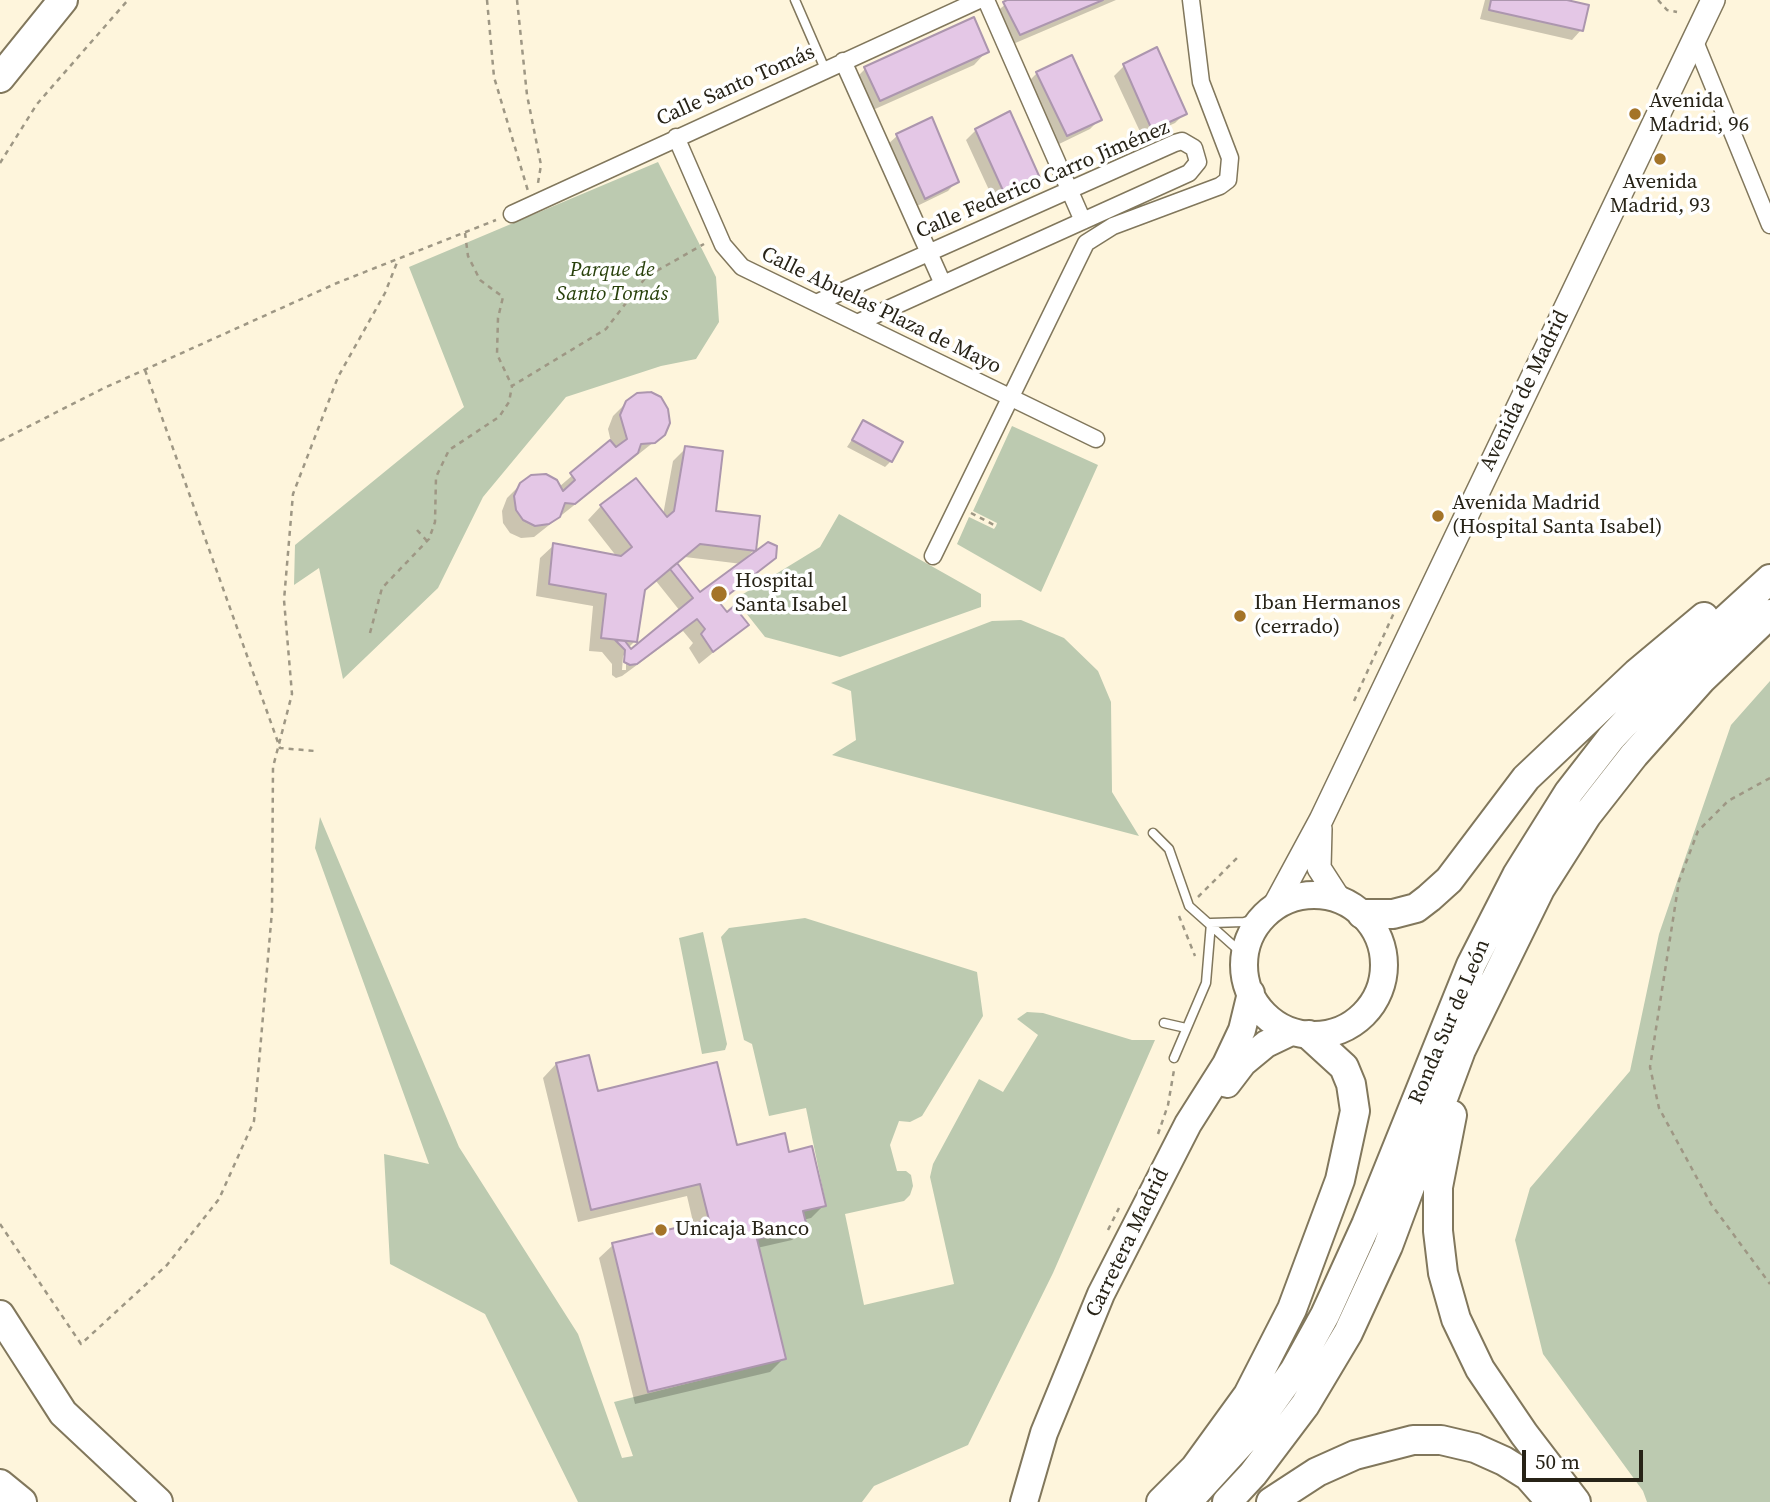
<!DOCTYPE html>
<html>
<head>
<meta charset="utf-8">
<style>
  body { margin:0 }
  #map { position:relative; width:1770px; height:1502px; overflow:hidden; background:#fef5dc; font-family:"Source Serif 4",serif }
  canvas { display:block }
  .scale { position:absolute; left:1522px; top:1450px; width:121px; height:32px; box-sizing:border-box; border:4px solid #272317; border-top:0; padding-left:9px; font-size:21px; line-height:24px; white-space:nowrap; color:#272317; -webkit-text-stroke:5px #fff; paint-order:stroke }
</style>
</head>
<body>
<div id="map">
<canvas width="1770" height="1502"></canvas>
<div class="scale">50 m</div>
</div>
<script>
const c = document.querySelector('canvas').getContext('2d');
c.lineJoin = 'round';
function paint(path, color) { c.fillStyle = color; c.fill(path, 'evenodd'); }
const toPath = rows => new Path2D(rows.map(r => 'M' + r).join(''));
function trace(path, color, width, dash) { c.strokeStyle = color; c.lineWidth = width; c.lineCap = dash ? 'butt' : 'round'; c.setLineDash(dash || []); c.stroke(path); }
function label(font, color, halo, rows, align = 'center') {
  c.font = font + ' "Source Serif 4",serif'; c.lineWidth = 7; c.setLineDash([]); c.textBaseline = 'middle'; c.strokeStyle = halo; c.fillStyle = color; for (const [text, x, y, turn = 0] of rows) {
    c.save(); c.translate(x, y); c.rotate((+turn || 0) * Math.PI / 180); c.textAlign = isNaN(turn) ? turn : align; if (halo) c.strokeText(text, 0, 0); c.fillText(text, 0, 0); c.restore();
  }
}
paint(toPath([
  [658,162,716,277,719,322,696,359,661,366,566,397,483,497,438,588,343,679,319,568,294,585,295,545,464,407,409,267],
  [1012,426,1098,465,1041,592,957,544,969,517,994,529,996,526,997,523,973,511],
  [839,514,981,594,981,607,840,657,765,637,735,599,820,547],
  [1021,620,1064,638,1098,671,1111,702,1112,792,1139,836,832,755,856,740,851,691,831,683,992,621],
  [1770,681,1770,1502,1647,1502,1643,1491,1543,1354,1515,1240,1530,1188,1630,1071,1659,934,1731,725],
  [320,817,459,1147,578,1334,622,1458,633,1456,614,1402,785,1359,757,1239,806,1227,803,1211,826,1205,806,1108,769,1116,752,1044,744,1040,721,937,729,928,805,918,977,972,983,1016,922,1116,910,1122,899,1121,890,1145,897,1171,906,1171,911,1175,913,1186,910,1195,904,1201,845,1214,864,1305,954,1284,930,1177,933,1164,979,1079,1003,1092,1038,1035,1017,1019,1027,1012,1043,1013,1132,1040,1155,1040,1053,1273,968,1445,874,1486,862,1502,578,1502,485,1314,390,1264,384,1154,429,1164,315,848],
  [703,932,727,1044,725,1050,702,1054,679,938]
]), '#bccab0');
paint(toPath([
  [1011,0,1116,0,1006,47,991,16],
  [1485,0,1559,0,1581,30,1572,40,1480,19],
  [1156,50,1185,113,1175,123,1143,138,1114,76,1124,66],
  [987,51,974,65,866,113,852,82,865,69],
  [1037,73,1100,119,1090,129,1057,145,1027,83],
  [976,130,1038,178,1028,187,995,203,966,140],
  [897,136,957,181,948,191,915,207,887,145],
  [627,402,664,434,534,537,521,538,510,533,503,523,502,511,507,498,521,484,559,487,611,442,608,429,613,416],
  [863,423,891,461,885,467,847,447],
  [686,448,714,512,754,550,747,557,774,557,719,603,727,615,747,625,699,664,689,648,693,643,683,631,622,676,616,678,612,675,612,664,602,652,589,651,593,606,536,596,540,558,554,545,617,557,588,520,601,506,663,515,673,461],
  [685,557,742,564,699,594,676,564],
  [656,581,680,611,631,652,628,648,635,641,643,592],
  [626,653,626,670,622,670,623,656],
  [556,1064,596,1093,735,1147,788,1154,824,1205,811,1218,803,1220,805,1227,792,1240,757,1248,784,1358,770,1372,635,1404,599,1258,613,1245,694,1226,687,1196,578,1222,543,1078]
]), '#0003');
const building = toPath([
  [1007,0,1103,0,1020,35,1003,2,1007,0],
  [1491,0,1567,0,1589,5,1583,31,1489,10,1491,0],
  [974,17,989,52,880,101,864,67,974,17],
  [1157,47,1187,114,1152,130,1123,64,1157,47],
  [1072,55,1102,120,1067,136,1036,72,1072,55],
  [1010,111,1040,178,1005,195,975,129,1010,111],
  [932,117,959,182,925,199,896,134,932,117],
  [651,392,661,397,668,409,670,423,665,435,655,443,641,444,638,453,575,504,565,503,560,517,549,524,535,526,523,520,516,510,514,496,520,483,531,475,546,474,557,480,563,491,575,480,570,473,610,440,616,447,627,439,620,415,626,401,637,393,651,392],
  [863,420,903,442,892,462,852,440,863,420],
  [685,446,723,451,716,511,760,516,756,551,700,544,645,590,637,642,601,638,606,594,549,584,553,543,621,556,632,547,600,505,636,478,667,517,674,511,685,446],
  [768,542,777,546,776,558,719,602,727,612,734,606,749,625,713,652,701,634,705,629,697,619,637,664,630,665,624,662,625,650,615,640,625,641,631,649,693,598,670,569,677,563,700,592,768,542],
  [589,1055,598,1091,717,1062,737,1145,785,1133,789,1152,812,1146,826,1206,803,1211,807,1227,757,1239,786,1359,648,1392,612,1243,709,1220,700,1184,591,1210,556,1063,589,1055]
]);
paint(building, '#e4c7e6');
trace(building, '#ac96ae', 2);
const service = toPath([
  [795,0,825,69],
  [1153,833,1169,849,1189,906,1245,956],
  [1211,923,1244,922,1261,917],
  [1164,1023,1186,1028],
  [1174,1058,1206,983,1211,923]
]);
const minor = toPath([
  [986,0,1083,221],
  [1694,39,1770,225],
  [843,61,943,284],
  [676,137,723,245,742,267,1096,439],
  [512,214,979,0],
  [816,303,1175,143,1182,141,1194,148,1198,162,1189,173,857,323],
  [933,556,1086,243,1113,226,1220,186,1228,180,1230,158,1201,82,1191,0]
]);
const secondary = toPath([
  [1320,829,1319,868,1339,899],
  [1275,905,1321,820,1713,0]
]);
const trunk = toPath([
  '1244 965a70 70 0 1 1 140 0a70 70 0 1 1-140 0Z',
  [1227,1084,1243,1063,1266,1044,1291,1032],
  [1024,1502,1044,1433,1101,1294,1188,1124,1226,1064,1242,1030,1251,993]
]);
const motorway = toPath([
  [0,78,63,0],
  [1362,914,1393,914,1416,908,1429,898,1449,880,1526,778,1637,673,1704,617],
  [1452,1115,1438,1187,1438,1231,1443,1273,1456,1319,1480,1369,1524,1434,1576,1502],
  [0,1315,63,1413,158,1502],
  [0,1484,22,1502],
  [1161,1502,1195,1468,1248,1395,1292,1309,1340,1180,1355,1111,1351,1084,1344,1067,1309,1035],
  [1187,1502,1249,1434,1294,1371,1325,1315,1366,1225,1471,965,1517,875,1569,792,1611,738,1701,642,1770,579],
  [1227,1502,1253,1474,1305,1405,1348,1333,1388,1246,1461,1050,1540,889,1587,815,1634,755,1701,680,1770,614],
  [1271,1502,1317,1472,1355,1455,1413,1440,1441,1440,1475,1448,1504,1461,1528,1476,1551,1502]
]);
trace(service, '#81775c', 11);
trace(minor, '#81775c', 19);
trace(secondary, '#81775c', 26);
trace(trunk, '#81775c', 30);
trace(motorway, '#81775c', 32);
trace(toPath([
  [487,0,494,77,528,191],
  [517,0,527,95,541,165,538,183],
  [1658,0,1667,10,1677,12],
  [0,163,37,104,128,0],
  [465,233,468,256,480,280,503,297,498,318,497,354,512,386],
  [145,370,280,748,315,751],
  [0,441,102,389,337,283,496,220],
  [971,513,996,526],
  [417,530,427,541],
  [370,633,382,588,429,539,435,522,436,477,449,450,499,417,509,402,512,386,606,329,646,277,704,244],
  [1354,701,1397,606],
  [1770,778,1728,801,1698,831,1679,881,1650,1067,1659,1108,1711,1204,1770,1284],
  [1198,897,1237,858],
  [1179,916,1195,956],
  [1158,1134,1168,1105,1174,1070],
  [0,1224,81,1344,167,1265,219,1199,254,1121,272,911,273,767,292,694,284,600,293,494,338,377,385,293,398,260],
  [1108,1230,1119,1208]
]), '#9e9784', 2.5, [5, 5]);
trace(service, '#fff', 8);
trace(minor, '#fff', 16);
trace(secondary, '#fff', 23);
trace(trunk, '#fff', 26);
trace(motorway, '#fff', 28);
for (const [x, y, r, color] of [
  [1635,114,7,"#a47428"],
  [1660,159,7,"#a47428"],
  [1438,516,7,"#a47428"],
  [719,594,9,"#a47428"],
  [1240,616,7,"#a47428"],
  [661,1230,7,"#a47428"]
]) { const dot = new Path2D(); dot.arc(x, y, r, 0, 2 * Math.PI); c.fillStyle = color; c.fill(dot); trace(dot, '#fff', 2.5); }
label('21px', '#272317', '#fff', [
  ["Calle Santo Tomás",736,86,-24],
  ["Calle Federico Carro Jiménez",1043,180,-23],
  ["Calle Abuelas Plaza de Mayo",881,311,26],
  ["Avenida de Madrid",1525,391,-64],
  ["Ronda Sur de León",1450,1022,-67],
  ["Carretera Madrid",1128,1243,-64]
]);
label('21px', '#272317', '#fff', [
  ["Avenida",1649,102],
  ["Madrid, 96",1649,126],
  ["Avenida",1660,183,"center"],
  ["Madrid, 93",1660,207,"center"],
  ["Avenida Madrid",1452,504],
  ["(Hospital Santa Isabel)",1452,528],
  ["Hospital",735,582],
  ["Santa Isabel",735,606],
  ["Iban Hermanos",1254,604],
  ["(cerrado)",1254,628],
  ["Unicaja Banco",675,1230]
], 'left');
label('italic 21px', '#28400b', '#fff', [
  ["Parque de",612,271],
  ["Santo Tomás",612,295]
]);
</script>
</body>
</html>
